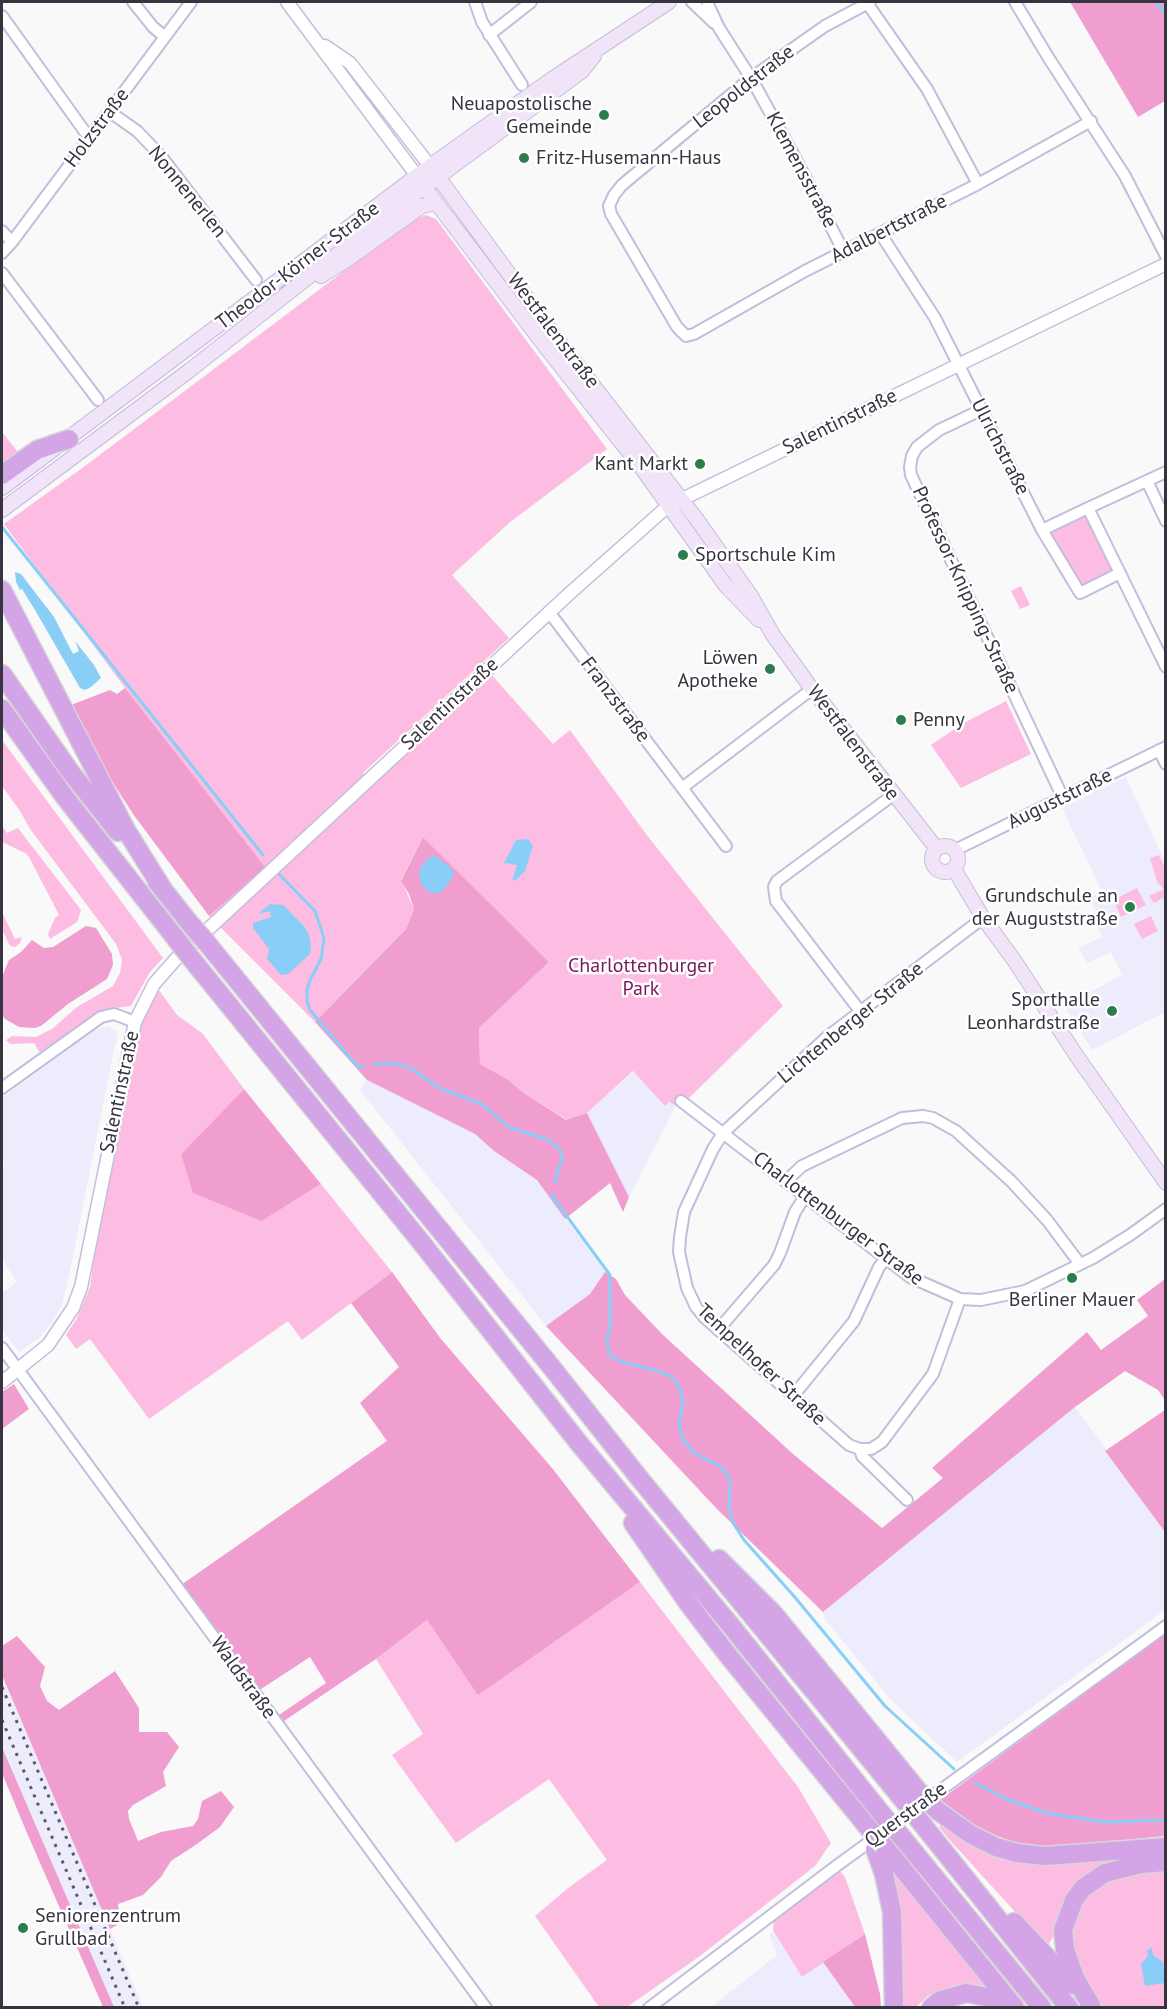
<!DOCTYPE html>
<html>
<head>
<meta charset="utf-8">
<style>
  body { margin:0 }
  #map { position:relative; width:1167px; height:2009px; overflow:hidden; background:#f9f9f9; font-family:"PT Sans",sans-serif }
  canvas { display:block }
  .frame { position:absolute; inset:0; border:3px solid #353440; pointer-events:none }
</style>
</head>
<body>
<div id="map">
<canvas width="1167" height="2009"></canvas>
<div class="frame"></div>
</div>
<script>
const c = document.querySelector('canvas').getContext('2d');
c.lineJoin = 'round';
function paint(path, color) { c.fillStyle = color; c.fill(path, 'evenodd'); }
const toPath = rows => new Path2D(rows.map(r => 'M' + r).join(''));
function trace(path, color, width, dash) { c.strokeStyle = color; c.lineWidth = width; c.lineCap = dash ? 'butt' : 'round'; c.setLineDash(dash || []); c.stroke(path); }
function label(font, color, halo, rows, align = 'center') {
  c.font = font + ' "PT Sans",sans-serif'; c.lineWidth = 5; c.setLineDash([]); c.textBaseline = 'middle'; c.strokeStyle = halo; c.fillStyle = color; for (const [text, x, y, turn = 0] of rows) {
    c.save(); c.translate(x, y); c.rotate((+turn || 0) * Math.PI / 180); c.textAlign = isNaN(turn) ? turn : align; if (halo) c.strokeText(text, 0, 0); c.fillText(text, 0, 0); c.restore();
  }
}
paint(toPath([
  [1126,777,1165,862,1165,1012,1092,1050,1064,1006,1122,975,1111,952,1087,963,1078,948,1102,937,1094,920,1099,917,1090,897,1102,891,1062,808],
  [108,1026,116,1031,118,1040,115,1044,71,1267,62,1304,53,1322,39,1338,19,1352,2,1329,2,1293,17,1282,2,1259,2,1174,4,1163,2,1159,2,1098,94,1030],
  [634,1071,665,1106,668,1102,676,1106,629,1197,587,1113],
  [367,1080,475,1134,494,1151,537,1180,605,1272,590,1294,546,1326,360,1090],
  [1075,1407,1107,1450,1105,1452,1165,1532,1165,1610,957,1762,890,1699,825,1619,823,1612],
  [2,1675,143,2007,114,2007,2,1747],
  [775,1931,802,1977,823,1962,855,2007,710,2008,777,1955,769,1935]
]), '#edecfc');
paint(toPath([
  [426,215,436,219,607,449,509,523,452,575,509,638,363,773,372,783,490,673,553,744,570,730,646,834,783,1006,690,1097,676,1106,669,1102,665,1106,633,1071,587,1113,567,1120,524,1093,507,1079,480,1064,479,1028,549,962,423,837,401,880,414,909,406,929,315,1022,209,916,264,866,125,688,4,524,85,466,364,256,414,220],
  [2,432,18,452,2,464],
  [1082,516,1088,518,1112,569,1111,572,1083,586,1080,586,1049,533],
  [1021,586,1030,605,1020,609,1011,591],
  [1006,701,1031,754,961,788,931,745,962,724],
  [2,740,163,958,150,972,131,1006,108,1009,99,1013,42,1054,40,1053,34,1043,10,1044,6,1040,12,1036,36,1037,52,1029,77,1007,113,986,120,973,122,960,116,944,30,829,20,811,2,786],
  [2,826,7,833,18,828,81,910,77,922,50,939,48,934,55,918,59,915,29,857,25,853,2,842],
  [1159,855,1165,868,1165,897,1154,903,1149,896,1164,889,1157,882,1150,858],
  [1137,888,1146,905,1121,917,1113,900],
  [2,912,15,939,22,937,20,943,15,947,10,946,2,929],
  [1151,916,1158,931,1142,939,1134,924],
  [158,989,177,1015,203,1034,244,1089,181,1154,262,1221,321,1184,392,1272,302,1340,288,1321,149,1419,90,1339,76,1349,66,1335,77,1318,90,1287,96,1242,141,1020],
  [640,1582,798,1787,831,1843,815,1866,700,1956,627,2007,599,2007,535,1916,568,1888,607,1860,549,1779,456,1843,392,1755,423,1734,376,1659,427,1620,478,1694],
  [942,1824,984,1849,1157,1855,1116,1863,1059,1927,1047,1947,947,1837,939,1827],
  [1165,1866,1165,2007,1102,2007,1089,1991,1069,1942,1079,1902,1106,1878],
  [839,1870,845,1877,865,1934,802,1977,773,1930,774,1918],
  [893,1870,989,1987,969,1983,952,1986,929,1995,916,2007,900,2007]
]), '#fdbde2');
paint(toPath([
  [1070,2,1165,2,1165,101,1138,117],
  [125,688,265,867,209,916,133,814,101,764,71,705,110,690,117,694],
  [423,837,549,962,479,1028,480,1064,507,1079,524,1093,566,1120,587,1113,629,1197,623,1212,610,1183,565,1219,537,1180,494,1151,475,1134,367,1080,315,1022,406,929,414,909,409,894,401,881],
  [86,926,96,928,112,954,113,965,107,979,68,1004,41,1026,35,1028,19,1027,5,1019,2,1015,2,977,9,960,21,952,32,940,44,948,53,947],
  [244,1089,321,1184,262,1221,193,1193,181,1154],
  [392,1272,441,1339,552,1468,640,1582,478,1695,427,1620,376,1659,281,1723,276,1717,326,1683,310,1657,258,1691,181,1585,387,1441,360,1403,399,1367,351,1303],
  [605,1272,616,1279,625,1295,662,1334,793,1454,882,1528,943,1478,932,1468,1087,1332,1101,1350,1148,1316,1137,1300,1165,1279,1165,1400,1158,1390,1125,1371,1075,1407,823,1612,716,1508,546,1326,590,1294],
  [14,1384,29,1409,2,1429,2,1392],
  [1165,1410,1165,1532,1105,1451],
  [1165,1634,1165,1836,1055,1847,1016,1843,974,1827,940,1800],
  [17,1636,45,1667,40,1686,47,1701,59,1710,115,1671,139,1708,139,1732,167,1732,179,1747,163,1772,166,1786,133,1805,128,1811,129,1819,138,1841,161,1832,193,1826,198,1819,202,1801,221,1791,234,1807,220,1827,197,1844,171,1861,161,1877,143,1895,118,1904,120,1916,117,1925,110,1929,2,1675,2,1646],
  [2,1747,114,2007,103,2007,27,1833,2,1773],
  [865,1934,880,1994,881,2007,855,2007,823,1962]
]), '#ef9ecf');
paint(toPath([
  [15,572,21,574,54,617,73,654,79,651,75,641,94,665,101,678,91,687,85,690,80,688,35,610,22,589,20,590,16,582],
  [528,839,533,846,525,871,517,879,512,881,517,865,504,863,516,840],
  [435,856,451,868,454,874,449,883,440,893,431,893,425,889,420,881,419,870,428,858],
  [270,904,283,905,304,926,309,935,311,946,310,954,288,974,281,975,267,959,269,949,253,928,253,923,271,917,270,911,258,914],
  [1152,1948,1153,1955,1163,1962,1165,1983,1145,1986,1141,1964,1148,1956,1147,1950]
]), '#88cef7');
trace(toPath([
  [1156,2,1166,15],
  [2,527,263,855],
  [278,873,315,911,324,938,321,959,310,980,307,990,307,1002,310,1010,358,1067,364,1066],
  [373,1064,391,1063,409,1067,441,1089,482,1104,508,1127,546,1139,554,1144,560,1150,562,1157,555,1182],
  [553,1194,552,1196,610,1275,610,1326,607,1339,609,1355,622,1362,661,1372,670,1376,678,1384,683,1401,679,1424,683,1440,694,1453,720,1466,728,1475,730,1481,729,1508,733,1523,744,1540,793,1595,885,1706,954,1769],
  [975,1783,1004,1798,1046,1813,1104,1822,1166,1820]
]), '#88cef7', 3);
const minor = toPath([
  [133,2,153,27,165,37],
  [475,2,482,22,522,85],
  [692,2,714,23],
  [707,2,719,28,751,78,793,154,844,252],
  [870,2,825,26,751,78,622,185,614,195,609,206,611,214,677,327,686,336,694,334,805,271,978,184,1091,121],
  [1015,2,1048,57,1125,176,1166,256],
  [867,3,927,89,978,184],
  [2,16,85,132,91,137],
  [489,35,531,2],
  [110,112,137,131,161,156,256,280],
  [2,231,12,242],
  [880,233,935,318,1042,530,1080,593,1120,573],
  [2,253,12,242,191,2],
  [2,273,98,400],
  [981,410,939,430,917,447,912,456,910,467,911,475,1063,798],
  [1147,481,1166,521],
  [1088,508,1166,472],
  [1042,530,1088,508,1166,667],
  [549,612,726,846],
  [1159,750,1166,764],
  [682,788,812,689],
  [955,850,1166,747],
  [860,1011,776,901,774,887,777,881,893,795],
  [2,1088,101,1017,114,1014,135,1022],
  [681,1101,910,1277,960,1299,981,1300,1025,1291,1093,1258,1130,1235,1166,1209],
  [786,1181,802,1166,902,1118,923,1116,933,1118,956,1131,1011,1181,1047,1220,1080,1264],
  [960,1299,933,1374,882,1442,871,1449,860,1449,849,1445,704,1317,696,1307,687,1288,679,1252,680,1237,684,1212,713,1149,723,1133,827,1037,983,918],
  [718,1330,774,1265,780,1253,795,1212,805,1196],
  [2,1348,486,2008],
  [793,1396,854,1321,879,1267,886,1258],
  [860,1449,862,1456,907,1500],
  [649,2008,835,1867,1166,1626]
]);
const tertiary = toPath([
  [287,2,417,176],
  [325,46,350,63,430,166],
  [2,1382,48,1345,73,1308,81,1287,135,1022,154,984,175,960,570,593,668,506,1166,264]
]);
const secondary = toPath([
  [430,166,548,327,698,521,751,596,773,635,812,689,937,849],
  [419,180,544,345,643,470,726,586,759,620],
  [321,276,348,259,422,206,436,203],
  [2,488,430,166,552,79,669,2],
  [2,510,190,370,400,205,582,71,594,56],
  '932 859a13 13 0 1 1 26 0a13 13 0 1 1-26 0Z',
  [954,869,983,918,1014,960,1076,1055,1166,1183]
]);
const motorway = toPath([
  [2,475,37,450,69,439],
  [2,590,126,830,164,891],
  [2,674,69,770,118,832],
  [2,709,64,796,177,940],
  [157,882,192,926],
  [206,942,553,1369,640,1479,905,1802],
  [190,957,421,1242,578,1442,732,1627,885,1818],
  [633,1523,688,1603,727,1654,871,1831],
  [719,1559,773,1613,919,1792],
  [938,1811,970,1834,996,1847,1017,1853,1045,1856,1166,1847],
  [919,1820,1069,2008],
  [900,1835,1042,2008],
  [884,1846,1015,2008],
  [875,1849,884,1874,892,1912,894,2008],
  [1014,1922,1073,1985],
  [1091,2005,1075,1978,1065,1949,1063,1930,1074,1900,1083,1888,1105,1873,1141,1864,1166,1862],
  [931,2008,939,2001,966,1993,992,1998,1007,2008]
]);
trace(minor, '#c1bedd', 14);
trace(tertiary, '#c1bedd', 15);
trace(secondary, '#c1bedd', 16);
trace(motorway, '#d7d6d9', 21);
trace(minor, '#fff', 10);
trace(tertiary, '#fff', 12);
trace(secondary, '#f2e4f8', 14);
trace(motorway, '#d4a5e6', 18);
trace(toPath([
  [2,1687,139,2008],
  [2,1720,125,2008]
]), '#5b5a64', 3, [3, 6]);
const motorwayBridge = toPath([
  [192,926,206,942],
  [177,940,190,957],
  [919,1792,938,1811],
  [905,1802,919,1820],
  [885,1818,900,1835],
  [871,1831,884,1846]
]);
trace(motorwayBridge, '#d7d6d9', 21, []);
trace(motorwayBridge, '#d4a5e6', 18);
for (const [x, y, r, color] of [
  [604,115,6,"#2d7c4d"],
  [524,158,6,"#2d7c4d"],
  [700,464,6,"#2d7c4d"],
  [683,555,6,"#2d7c4d"],
  [770,669,6,"#2d7c4d"],
  [901,720,6,"#2d7c4d"],
  [1130,907,6,"#2d7c4d"],
  [1112,1011,6,"#2d7c4d"],
  [1072,1278,6,"#2d7c4d"],
  [23,1928,6,"#2d7c4d"]
]) { const dot = new Path2D(); dot.arc(x, y, r, 0, 2 * Math.PI); c.fillStyle = color; c.fill(dot); trace(dot, '#fff', 2); }
label('20px', '#353440', '#fff', [
  ["Leopoldstraße",744,87,-38],
  ["Holzstraße",97,128,-53],
  ["Klemensstraße",801,170,62],
  ["Nonnenerlen",187,192,51],
  ["Adalbertstraße",889,229,-27],
  ["Theodor-Körner-Straße",298,266,-37],
  ["Westfalenstraße",553,331,53],
  ["Salentinstraße",840,422,-26],
  ["Ulrichstraße",1000,447,63],
  ["Professor-Knipping-Straße",965,590,65],
  ["Franzstraße",615,700,53],
  ["Salentinstraße",450,704,-43],
  ["Westfalenstraße",853,743,53],
  ["Auguststraße",1060,799,-26],
  ["Lichtenberger Straße",851,1023,-39],
  ["Salentinstraße",120,1092,-78],
  ["Charlottenburger Straße",838,1219,37],
  ["Tempelhofer Straße",761,1365,43],
  ["Waldstraße",243,1678,54],
  ["Querstraße",906,1815,-36]
]);
label('20px', '#353440', '#fff', [
  ["Neuapostolische",592,104],
  ["Gemeinde",592,127],
  ["Fritz-Husemann-Haus",536,158,"left"],
  ["Kant Markt",688,464],
  ["Sportschule Kim",695,555,"left"],
  ["Löwen",758,658],
  ["Apotheke",758,681],
  ["Penny",913,720,"left"],
  ["Grundschule an",1118,896],
  ["der Auguststraße",1118,919],
  ["Sporthalle",1100,1000],
  ["Leonhardstraße",1100,1023],
  ["Berliner Mauer",1072,1300,"center"],
  ["Seniorenzentrum",35,1916,"left"],
  ["Grullbad",35,1939,"left"]
], 'right');
label('20px', '#76195a', '#fff', [
  ["Charlottenburger",641,966],
  ["Park",641,989]
]);
</script>
</body>
</html>
